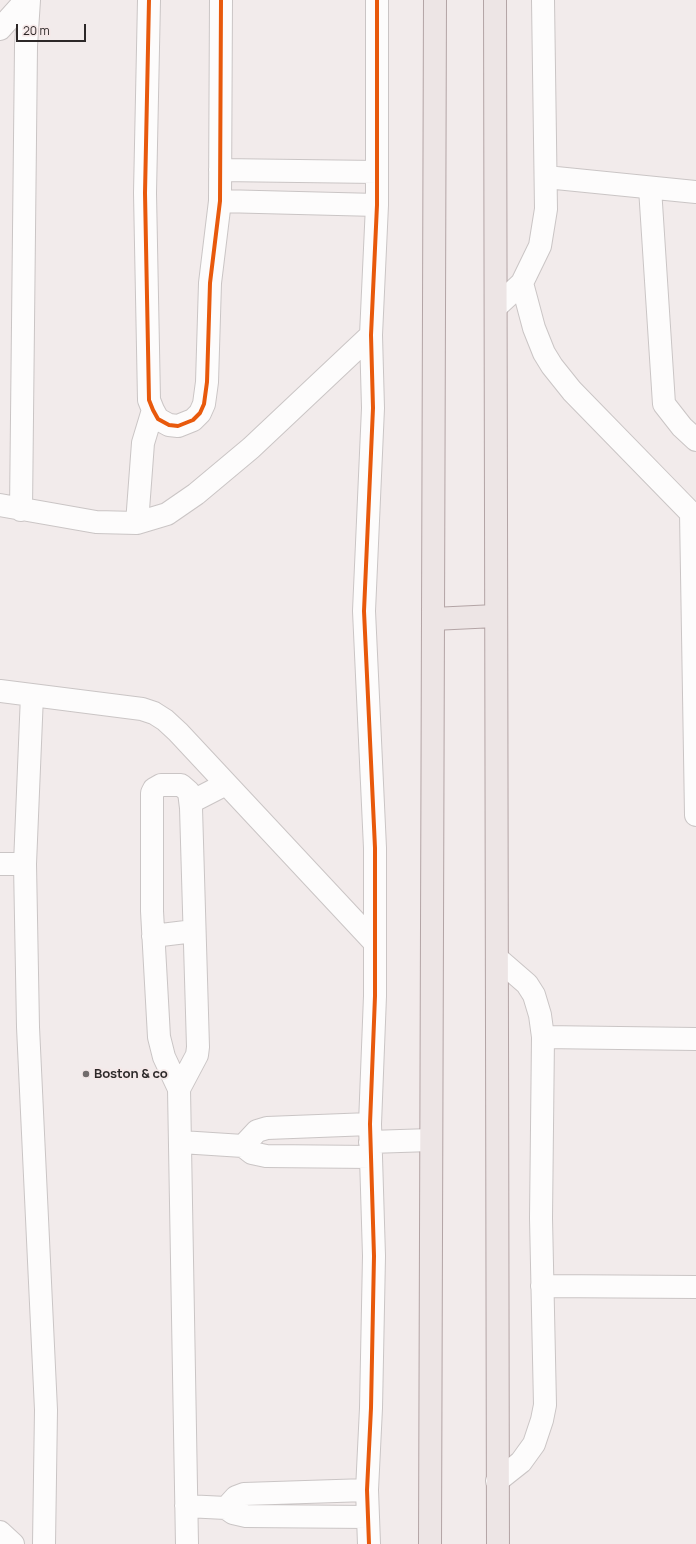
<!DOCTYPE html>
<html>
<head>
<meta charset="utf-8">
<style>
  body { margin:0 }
  #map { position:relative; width:696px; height:1544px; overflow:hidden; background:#f2ebeb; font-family:Manrope,sans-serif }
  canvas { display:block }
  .scale { position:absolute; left:16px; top:24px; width:70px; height:18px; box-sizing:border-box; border:2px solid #2d2828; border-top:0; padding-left:5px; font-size:12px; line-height:14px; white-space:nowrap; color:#2d2828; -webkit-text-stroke:3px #f5e8e8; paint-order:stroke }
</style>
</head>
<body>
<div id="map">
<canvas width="696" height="1544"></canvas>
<div class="scale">20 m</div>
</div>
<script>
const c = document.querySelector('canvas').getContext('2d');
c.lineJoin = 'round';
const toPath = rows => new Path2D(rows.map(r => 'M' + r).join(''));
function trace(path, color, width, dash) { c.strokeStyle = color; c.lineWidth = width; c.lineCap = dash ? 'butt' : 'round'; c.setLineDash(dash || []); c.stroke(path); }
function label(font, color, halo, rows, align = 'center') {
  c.font = font + ' Manrope,sans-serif'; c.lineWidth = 3.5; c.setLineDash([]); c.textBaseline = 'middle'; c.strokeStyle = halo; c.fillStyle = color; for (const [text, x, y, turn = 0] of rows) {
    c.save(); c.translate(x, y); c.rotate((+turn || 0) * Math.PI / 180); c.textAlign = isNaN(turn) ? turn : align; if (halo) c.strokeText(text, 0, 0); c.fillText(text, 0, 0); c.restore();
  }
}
const minor = toPath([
  [149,0,145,193,149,400,153,410,158,419,169,425,178,426,193,420,200,413,204,404,207,382,210,283,220,201,221,0],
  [0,29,26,0],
  [220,170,377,172],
  [546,177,696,192],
  [650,188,664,404,682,427,696,440],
  [220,201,377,205],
  [522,283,534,328,544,353,552,366,572,391,691,513,696,815],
  [496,307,522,283,540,246,546,209,543,0],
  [0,505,96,522,137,523,167,514,196,494,251,448,371,335],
  [21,510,26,46,29,0],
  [137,523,143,443,153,410],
  [0,691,142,709,154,713,165,720,178,732,375,943],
  [32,695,25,864,28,1027,46,1410,44,1544],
  [191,802,226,784],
  [0,864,25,864],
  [153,936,194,931],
  [497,958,527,984,534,995,540,1015,543,1037,541,1218,545,1405,542,1420,534,1444,521,1462,497,1481],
  [543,1037,696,1039],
  [179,1089,197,1055,198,1047,191,808,189,792,181,785,161,785,154,789,152,793,152,911,159,1037,164,1057,179,1089,187,1544],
  [181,1142,243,1146,252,1153,266,1156,371,1157],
  [370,1142,431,1140],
  [243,1146,257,1131,267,1128,370,1124],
  [542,1286,696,1287],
  [186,1506,226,1508,233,1513,246,1516,368,1517],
  [226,1508,236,1497,244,1494,367,1490],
  [0,1532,13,1544],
  [369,1544,367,1490,371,1408,374,1256,370,1124,375,996,375,848,364,611,373,408,371,335,377,205,377,0]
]);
const major = toPath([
  [495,0,498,1544],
  [433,619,495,616],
  [430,1544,435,0]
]);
trace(minor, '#cac5c5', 24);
trace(major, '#b3a4a5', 24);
trace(minor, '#fdfcfc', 22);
trace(major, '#ede5e5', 22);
trace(toPath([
  [149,0,145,193,149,400,153,410,158,419,169,425,178,426,193,420,200,413,204,404,207,382,210,283,220,201,221,0],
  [369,1544,367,1490,371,1408,374,1256,370,1124,375,996,375,848,364,611,373,408,371,335,377,205,377,0]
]), '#e8590c', 4);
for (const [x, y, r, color] of [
  [86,1074,4,"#726c6c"]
]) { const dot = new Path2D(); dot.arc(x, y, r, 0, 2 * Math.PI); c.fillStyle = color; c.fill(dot); trace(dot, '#f5e8e8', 1.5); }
label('bold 13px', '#2d2828', '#f5e8e8', [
  ["Boston & co",94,1074]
], 'left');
</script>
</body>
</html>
